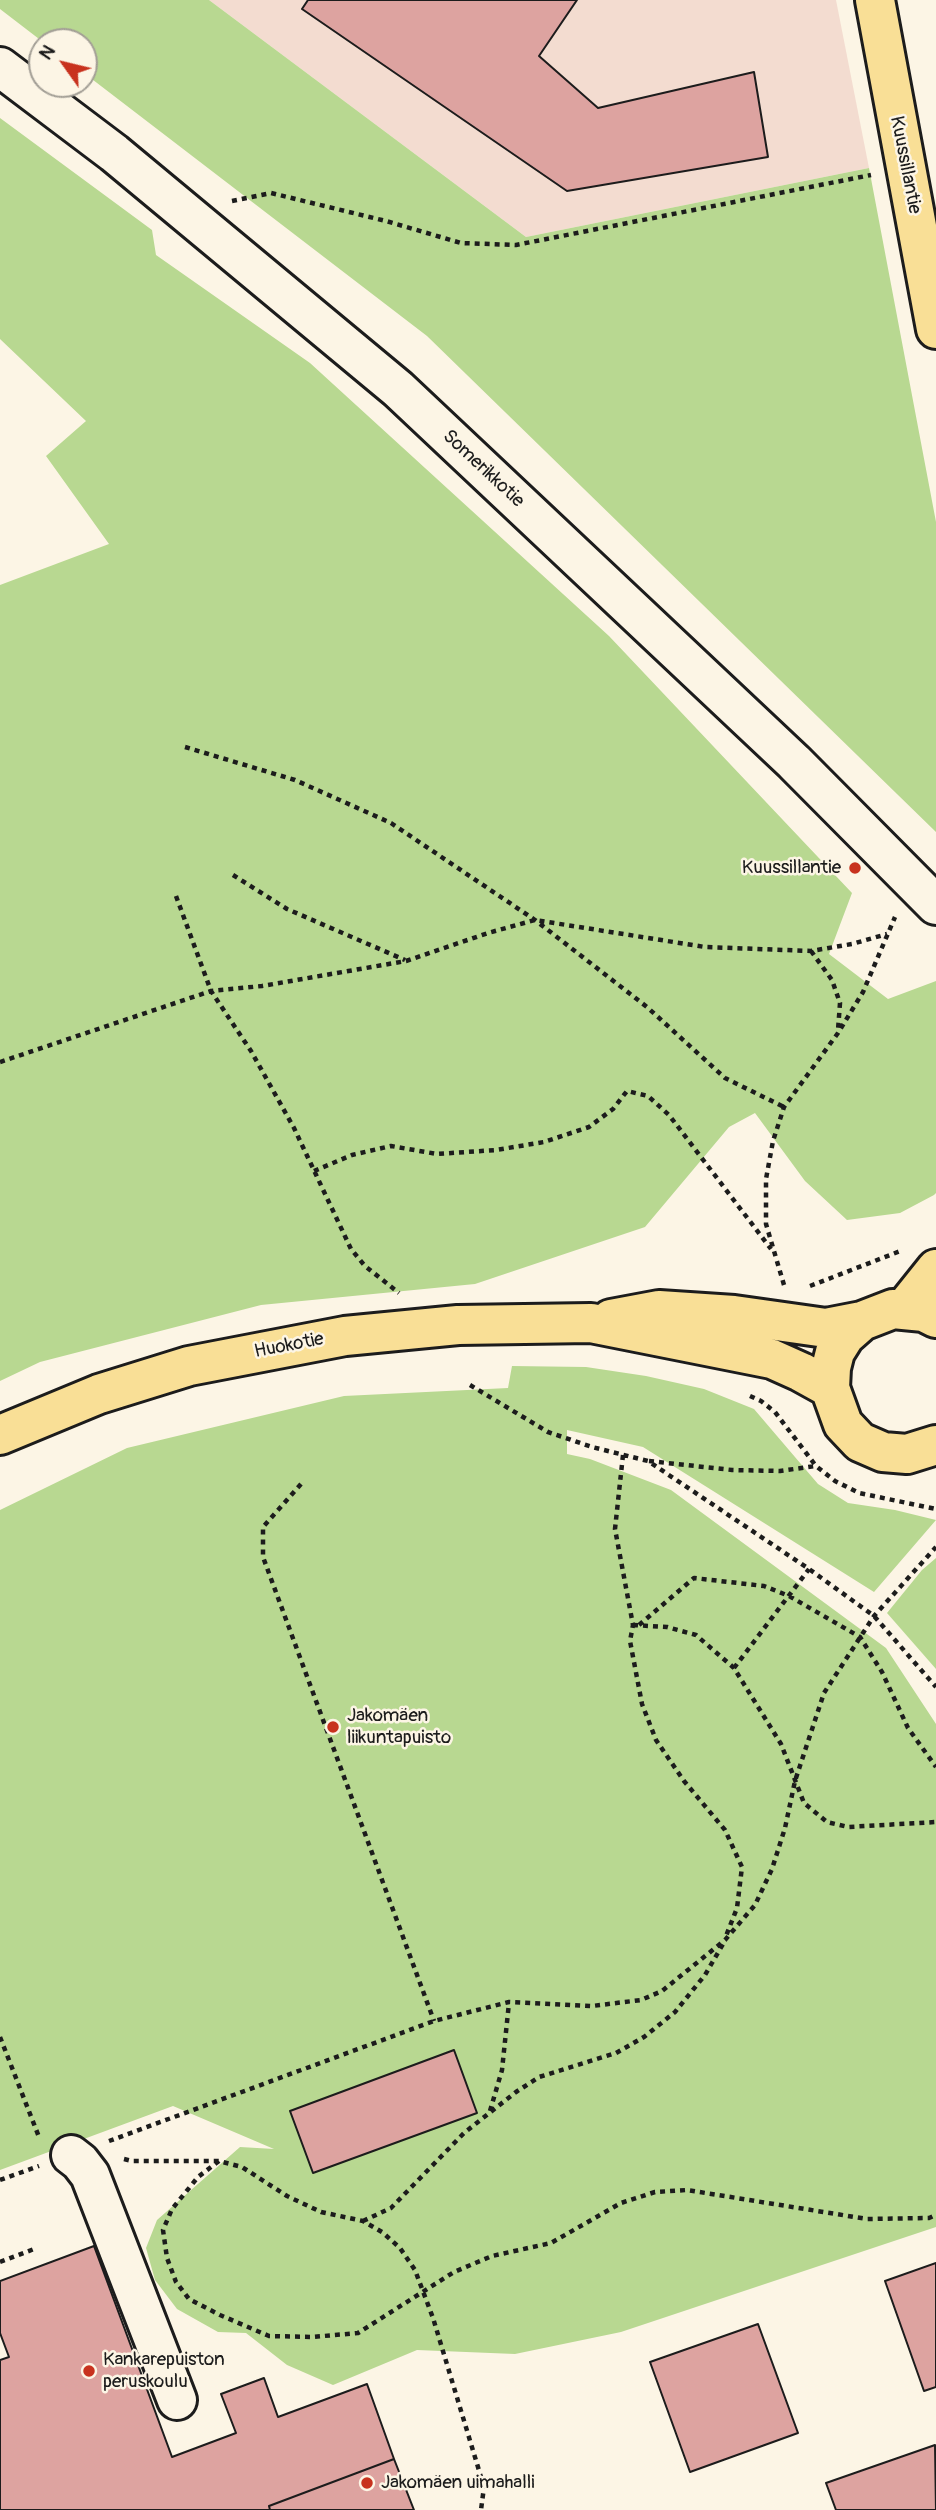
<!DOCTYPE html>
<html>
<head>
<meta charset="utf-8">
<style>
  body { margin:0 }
  #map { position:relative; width:936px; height:2510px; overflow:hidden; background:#fcf5e5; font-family:Pangolin,sans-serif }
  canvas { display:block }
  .north { position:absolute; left:28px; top:28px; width:70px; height:70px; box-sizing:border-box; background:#fcf5e5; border:2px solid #a29e95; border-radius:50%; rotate:304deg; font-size:19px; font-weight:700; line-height:28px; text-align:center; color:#1c1c1c }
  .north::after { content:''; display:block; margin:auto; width:24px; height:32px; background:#c8321e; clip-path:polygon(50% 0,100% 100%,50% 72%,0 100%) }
</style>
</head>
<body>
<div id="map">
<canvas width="936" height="2510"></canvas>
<div class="north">N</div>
</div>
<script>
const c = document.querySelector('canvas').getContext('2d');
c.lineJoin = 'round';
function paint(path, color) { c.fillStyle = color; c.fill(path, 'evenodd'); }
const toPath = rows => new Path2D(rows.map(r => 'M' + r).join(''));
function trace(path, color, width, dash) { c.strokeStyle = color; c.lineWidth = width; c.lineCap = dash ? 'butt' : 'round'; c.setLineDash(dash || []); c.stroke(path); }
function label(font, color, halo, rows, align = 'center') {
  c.font = font + ' Pangolin,sans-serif'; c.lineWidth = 5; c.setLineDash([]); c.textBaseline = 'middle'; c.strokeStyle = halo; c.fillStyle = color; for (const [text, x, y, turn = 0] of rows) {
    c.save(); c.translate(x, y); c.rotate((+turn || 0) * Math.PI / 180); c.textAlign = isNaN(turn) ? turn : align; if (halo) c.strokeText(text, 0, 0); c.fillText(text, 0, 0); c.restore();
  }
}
paint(toPath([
  [209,0,836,0,869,168,526,237]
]), '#f3dcd0');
paint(toPath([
  [0,0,209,0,526,237,869,168,936,522,936,832,427,336,84,73,84,42,43,42,0,9],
  [0,118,152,230,156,255,310,363,609,636,852,893,829,954,888,999,936,981,936,1193,934,1195,900,1213,847,1220,805,1181,755,1113,729,1127,645,1227,475,1284,261,1305,40,1362,0,1381,0,585,109,544,46,456,86,421,0,339],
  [512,1366,586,1367,646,1376,704,1389,754,1409,818,1484,848,1503,895,1510,936,1520,874,1592,643,1447,567,1430,567,1454,590,1459,671,1490,886,1648,936,1724,936,2227,621,2332,515,2354,417,2350,333,2385,287,2365,246,2333,218,2332,177,2309,155,2280,146,2248,157,2220,240,2147,274,2149,173,2106,0,2170,0,1510,127,1448,344,1396,508,1388],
  [936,1558,936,1669,887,1613,922,1570]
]), '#b8d891');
const building = toPath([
  [308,0,577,0,539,56,598,108,754,72,768,157,567,191,302,9,308,0],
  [454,2050,477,2113,313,2173,290,2111,454,2050],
  [94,2246,172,2457,236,2433,221,2394,264,2378,278,2417,367,2384,394,2459,269,2506,270,2510,0,2510,0,2360,9,2357,0,2333,0,2281,94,2246],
  [936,2263,936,2387,924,2391,885,2281,936,2263],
  [758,2324,798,2433,690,2472,650,2362,758,2324],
  [935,2445,936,2510,836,2510,826,2483,935,2445],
  [394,2459,414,2510,270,2510,269,2506,394,2459]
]);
paint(building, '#dda3a0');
trace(building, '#1c1c1c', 2);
const minor = toPath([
  [0,67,114,153,398,389,794,762,936,905],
  [71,2155,80,2162,90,2175,177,2400]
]);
const major = toPath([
  [875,0,936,329],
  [904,1309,936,1269],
  [936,1318,924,1312,893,1309,862,1321,845,1336,835,1352,831,1368,830,1388,843,1424,860,1442,883,1452,907,1454,936,1445],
  [611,1319,659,1310,734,1315,826,1328,862,1321],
  [0,1435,99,1394,189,1366,345,1336,458,1325,591,1323,772,1359,801,1372,830,1388]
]);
trace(minor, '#1c1c1c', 44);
trace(major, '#1c1c1c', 44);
trace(toPath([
  [232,201,271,193,386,221,461,243,516,245,871,175],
  [185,747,295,780,391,823,535,920,647,1007,725,1078,784,1107],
  [233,875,287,909,405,960],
  [176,896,211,991,251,1051,294,1128,351,1249,365,1266,399,1293],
  [811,951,832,980,840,1003,838,1030],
  [0,1062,211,991,262,986,406,961,488,933,535,920,705,947,811,951,852,944,887,934],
  [314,1171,352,1155,391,1146,437,1154,496,1150,544,1142,589,1127,613,1109,627,1091,648,1096,669,1115,771,1249],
  [784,1285,766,1224,766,1179,773,1141,784,1107,838,1033,863,992,895,917],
  [810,1286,903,1250],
  [470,1385,548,1432,592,1447,648,1461,809,1569,874,1616,936,1687],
  [750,1396,761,1401,775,1412,816,1466,835,1481,859,1493,936,1509],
  [623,1455,615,1529,633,1625,630,1641,642,1704,656,1740,684,1781,725,1830,742,1867,737,1908,726,1936],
  [649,1461,732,1470,780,1471,816,1466],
  [301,1484,263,1527,263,1557,434,2021],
  [633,1625,667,1627,696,1635,734,1668,781,1744,804,1803,827,1822,848,1827,936,1822],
  [639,1625,694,1578,764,1586,789,1596,860,1637,882,1672,908,1728,936,1767],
  [734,1668,809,1569],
  [0,2037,39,2137],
  [490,2111,502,2070,509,2003],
  [109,2141,434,2021,509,2002,592,2006,641,2000,662,1991,725,1940,755,1905,772,1869,785,1828,795,1781,824,1693,874,1616,936,1547],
  [124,2159,132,2161,219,2161,242,2167,287,2196,321,2212,363,2221,382,2232,400,2248,415,2270,433,2318,484,2487,481,2510],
  [219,2161,198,2177,172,2209,163,2230,167,2258,176,2282,189,2299,220,2315,269,2336,312,2337,358,2333,454,2272,492,2256,551,2243,621,2203,655,2192,687,2190,867,2219,929,2218,936,2215],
  [0,2180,39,2166],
  [363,2221,391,2208,464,2133,516,2092,539,2077,616,2053,644,2037,675,2012,705,1975,723,1944],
  [0,2262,34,2249]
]), '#1c1c1c', 4.5, [5, 5]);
trace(minor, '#fcf5e5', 38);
trace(major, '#f9df96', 38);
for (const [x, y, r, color] of [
  [855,868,7,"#c8321e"],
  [333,1727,7,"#c8321e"],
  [89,2371,7,"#c8321e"],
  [367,2483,7,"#c8321e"]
]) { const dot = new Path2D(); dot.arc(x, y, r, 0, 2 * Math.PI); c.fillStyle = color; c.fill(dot); trace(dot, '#fcf5e5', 2.5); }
label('19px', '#1c1c1c', '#fcf5e5', [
  ["Kuussillantie",905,165,79],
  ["Somerikkotie",483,469,43],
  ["Huokotie",289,1346,-11]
]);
label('19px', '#1c1c1c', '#fcf5e5', [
  ["Kuussillantie",841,868,"right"],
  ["Jakomäen",347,1716],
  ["liikuntapuisto",347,1738],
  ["Kankarepuiston",103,2360],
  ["peruskoulu",103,2382],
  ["Jakomäen uimahalli",381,2483]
], 'left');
</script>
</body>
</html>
